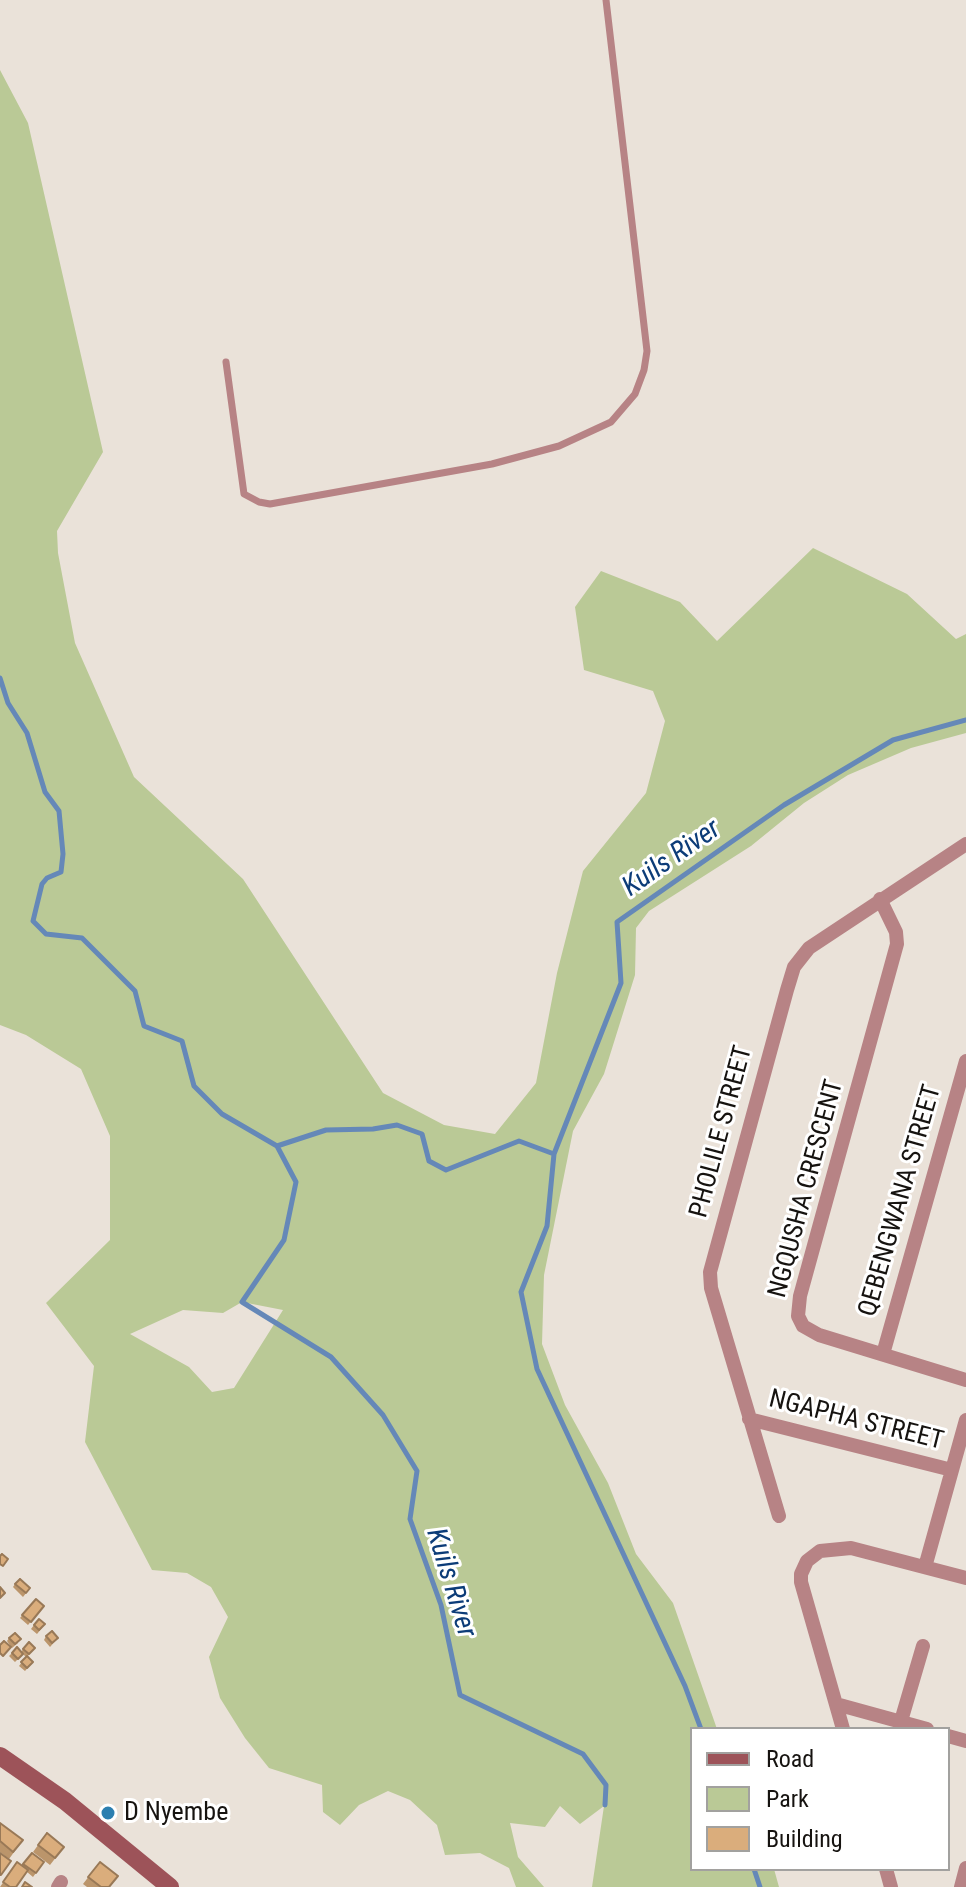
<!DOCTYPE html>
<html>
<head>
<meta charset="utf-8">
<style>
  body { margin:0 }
  #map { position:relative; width:966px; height:1887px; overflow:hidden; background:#eae2d9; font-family:"Roboto Condensed",sans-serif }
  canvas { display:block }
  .legend { position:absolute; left:690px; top:1727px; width:260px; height:144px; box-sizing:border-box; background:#fff; border:2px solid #a2a19f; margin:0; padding:10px 14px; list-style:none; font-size:24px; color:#161310 }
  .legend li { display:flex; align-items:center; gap:16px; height:40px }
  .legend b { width:40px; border:2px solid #a2a19f }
</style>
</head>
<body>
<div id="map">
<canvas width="966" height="1887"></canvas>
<ul class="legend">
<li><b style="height:10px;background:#9d5359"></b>Road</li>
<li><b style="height:22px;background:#bac996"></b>Park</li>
<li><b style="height:22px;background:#daad7c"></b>Building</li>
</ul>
</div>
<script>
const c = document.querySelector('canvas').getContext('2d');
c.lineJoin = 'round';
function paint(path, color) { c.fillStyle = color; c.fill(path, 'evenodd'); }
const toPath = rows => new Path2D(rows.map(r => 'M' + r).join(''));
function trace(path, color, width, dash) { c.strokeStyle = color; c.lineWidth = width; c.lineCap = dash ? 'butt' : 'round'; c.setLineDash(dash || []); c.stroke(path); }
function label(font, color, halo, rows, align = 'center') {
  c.font = font + ' "Roboto Condensed",sans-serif'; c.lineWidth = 6; c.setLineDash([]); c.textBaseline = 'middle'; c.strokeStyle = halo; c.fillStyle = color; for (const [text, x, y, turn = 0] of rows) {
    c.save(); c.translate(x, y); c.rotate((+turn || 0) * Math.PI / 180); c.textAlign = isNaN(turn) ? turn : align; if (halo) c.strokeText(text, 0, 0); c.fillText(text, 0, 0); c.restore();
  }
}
paint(toPath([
  [0,70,28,123,103,452,57,531,58,553,75,643,134,777,243,879,383,1093,444,1125,495,1134,536,1083,557,973,583,871,646,793,665,721,653,691,584,670,575,607,601,571,680,602,717,641,813,548,907,594,956,639,966,634,966,733,911,748,848,775,804,803,751,846,649,911,636,928,635,975,604,1074,573,1131,544,1275,542,1344,565,1405,608,1483,636,1554,673,1603,717,1729,692,1729,692,1869,774,1869,779,1887,592,1887,604,1806,580,1824,560,1806,545,1827,510,1823,518,1857,544,1887,516,1887,509,1868,480,1853,445,1855,437,1825,410,1800,388,1791,359,1805,340,1825,323,1812,322,1785,269,1768,245,1738,220,1698,209,1657,228,1617,211,1587,187,1573,152,1570,85,1442,94,1366,46,1303,110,1240,110,1136,81,1069,26,1035,0,1025],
  [242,1302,283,1310,234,1388,212,1392,189,1367,130,1334,183,1310,223,1313]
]), '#bac996');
trace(toPath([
  [0,678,8,703,27,733,45,792,59,811,63,854,61,872,47,878,42,884,33,921,46,934,82,938,135,991,144,1026,182,1041,194,1086,222,1114,277,1146,296,1182,284,1240,242,1302,331,1357,383,1415,417,1471,410,1519,441,1605,460,1695,583,1754,606,1785,605,1805],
  [277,1146,326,1130,373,1129,397,1125,422,1134,429,1161,446,1170,519,1141,554,1154],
  [701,1729,685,1686,537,1369,521,1292,547,1226,554,1154,621,983,617,922,784,805,893,740,966,720],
  [754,1869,760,1887]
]), '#6588b8', 5);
trace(toPath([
  [226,362,244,494,259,502,270,504,492,464,559,446,611,422,635,394,644,370,647,351,606,0]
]), '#b78385', 7);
trace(toPath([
  [880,899,896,932,897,944,800,1296,798,1316,803,1326,819,1335,966,1380],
  [883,1354,966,1061],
  [749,1419,952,1470],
  [779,1516,711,1288,710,1272,787,990,794,967,809,948,966,844],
  [925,1567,966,1420],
  [836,1704,927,1729],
  [901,1721,923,1646],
  [843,1729,801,1582,801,1574,807,1561,820,1551,851,1548,966,1578],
  [948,1736,966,1741],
  [886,1869,891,1887],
  [58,1887,61,1882],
  [961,1887,966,1868]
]), '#b78385', 14);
trace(toPath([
  [0,1756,65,1801,170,1887]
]), '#9d5359', 18);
paint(toPath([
  [15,1584,30,1588,23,1597,13,1587],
  [36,1599,44,1606,28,1625,20,1618],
  [34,1625,42,1628,37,1634,31,1629],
  [46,1636,58,1638,50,1647,44,1640],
  [9,1638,18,1643,12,1648,7,1641],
  [29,1642,35,1648,27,1657,33,1662,25,1671,19,1666,26,1657,23,1654,15,1662,9,1656,12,1653,21,1652],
  [0,1823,23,1840,9,1859,0,1852],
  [47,1833,64,1847,50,1865,33,1852],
  [32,1853,44,1862,33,1877,27,1872,16,1887,0,1887,17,1862,22,1865],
  [100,1862,110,1887,87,1887,83,1884]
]), '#bb956b');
const building = toPath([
  [2,1554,8,1559,3,1566,0,1564,0,1556,2,1554],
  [20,1579,30,1588,26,1593,15,1584,20,1579],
  [0,1587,5,1593,0,1598,0,1587],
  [36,1599,44,1606,31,1622,22,1615,36,1599],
  [39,1619,45,1624,39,1630,34,1625,39,1619],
  [52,1631,58,1638,52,1643,46,1636,52,1631],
  [15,1633,21,1639,15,1644,9,1638,15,1633],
  [4,1641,11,1647,3,1656,0,1653,0,1645,4,1641],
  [29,1642,35,1648,29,1654,23,1649,29,1642],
  [17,1647,23,1654,18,1659,12,1653,17,1647],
  [27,1656,33,1662,27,1668,21,1662,27,1656],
  [0,1823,23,1840,13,1852,0,1841,0,1823],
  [47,1833,64,1847,55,1858,38,1845,47,1833],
  [0,1853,11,1861,1,1875,0,1875,0,1853],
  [32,1853,44,1862,36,1873,23,1864,32,1853],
  [17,1862,28,1870,16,1887,10,1887,3,1882,17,1862],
  [100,1862,118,1876,109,1887,101,1887,88,1877,100,1862],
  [25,1882,32,1887,22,1887,25,1882]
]);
paint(building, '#daad7c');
trace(building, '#997957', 2);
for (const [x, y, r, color] of [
  [108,1813,8,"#2c7fb0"]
]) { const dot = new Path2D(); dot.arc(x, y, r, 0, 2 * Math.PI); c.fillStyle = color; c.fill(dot); trace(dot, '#fff', 3); }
label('26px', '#161310', '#fff', [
  ["PHOLILE STREET",722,1132,-75],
  ["NGQUSHA CRESCENT",807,1189,-75],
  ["QEBENGWANA STREET",901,1201,-74],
  ["NGAPHA STREET",856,1421,14]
]);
label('26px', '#161310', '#fff', [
  ["D Nyembe",124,1813]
], 'left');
label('italic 28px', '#0c3c78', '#fff', [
  ["Kuils River",672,859,-35],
  ["Kuils River",450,1583,73]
]);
</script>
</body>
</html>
